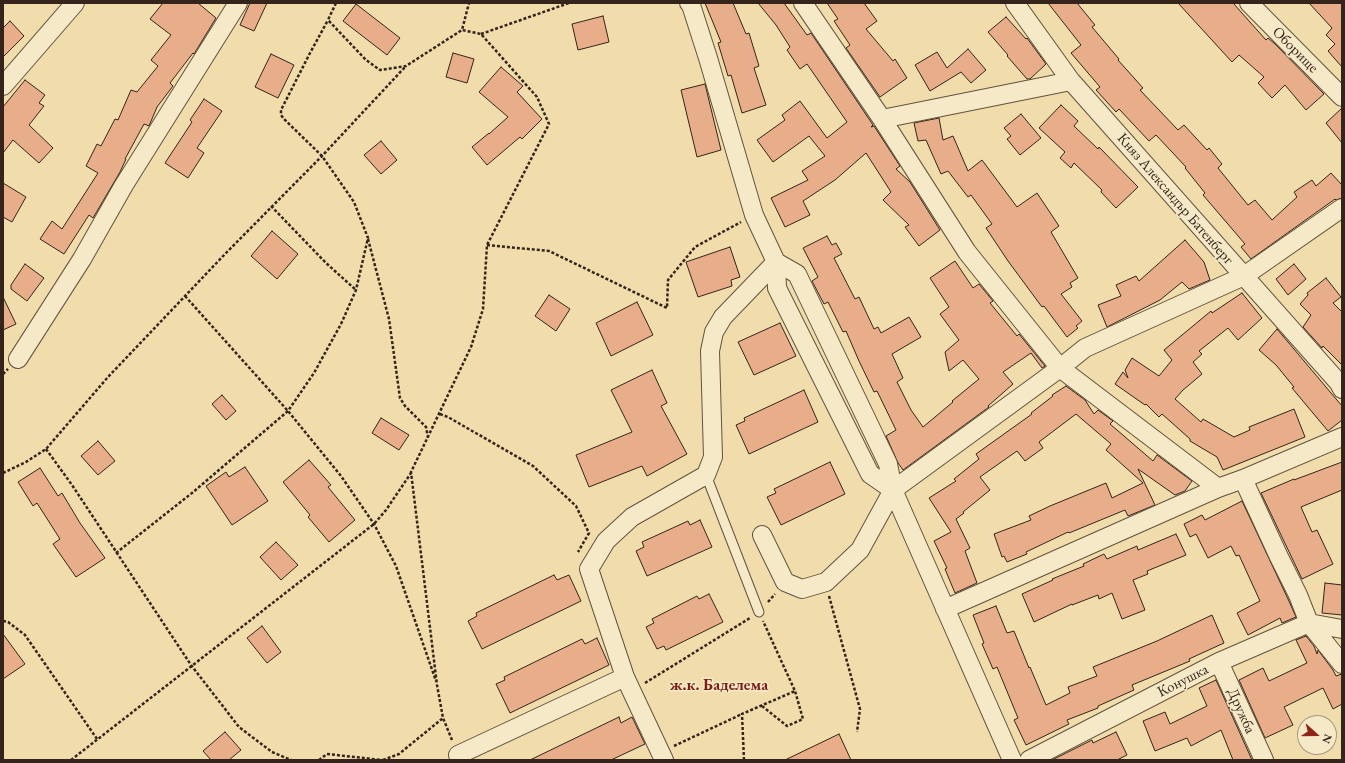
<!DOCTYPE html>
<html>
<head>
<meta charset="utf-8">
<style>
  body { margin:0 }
  #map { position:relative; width:1345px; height:763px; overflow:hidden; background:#f0ddab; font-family:"EB Garamond",serif }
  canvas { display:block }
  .frame { position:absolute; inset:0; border:4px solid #34241b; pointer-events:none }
  .north { position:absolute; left:1297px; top:715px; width:40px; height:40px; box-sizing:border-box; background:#f5e9c8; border:1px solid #a89a83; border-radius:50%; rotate:111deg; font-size:11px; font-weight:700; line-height:16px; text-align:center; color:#34241b }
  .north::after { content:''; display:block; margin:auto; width:14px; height:18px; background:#8f2418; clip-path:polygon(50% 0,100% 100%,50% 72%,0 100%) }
</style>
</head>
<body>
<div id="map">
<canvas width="1345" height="763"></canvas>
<div class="frame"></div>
<div class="north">N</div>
</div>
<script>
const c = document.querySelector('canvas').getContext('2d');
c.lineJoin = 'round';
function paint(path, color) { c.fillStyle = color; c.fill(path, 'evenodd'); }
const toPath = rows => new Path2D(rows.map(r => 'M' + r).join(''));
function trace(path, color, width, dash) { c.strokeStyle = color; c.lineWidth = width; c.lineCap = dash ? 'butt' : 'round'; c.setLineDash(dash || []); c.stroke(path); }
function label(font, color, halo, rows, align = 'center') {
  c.font = font + ' "EB Garamond",serif'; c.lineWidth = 3; c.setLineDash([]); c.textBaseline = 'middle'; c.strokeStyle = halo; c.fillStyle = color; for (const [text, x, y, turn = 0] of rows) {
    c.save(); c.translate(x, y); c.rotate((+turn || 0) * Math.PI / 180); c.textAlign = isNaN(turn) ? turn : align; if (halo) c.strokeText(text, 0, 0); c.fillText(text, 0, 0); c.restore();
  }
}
const building = toPath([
  [163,3,198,3,216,18,194,54,193,53,170,83,173,86,157,107,149,126,144,124,125,159,126,159,120,172,93,218,89,215,64,254,40,239,52,221,62,229,98,173,86,166,97,144,101,146,115,119,118,120,131,90,137,92,158,66,151,60,171,35,150,19,163,3],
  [250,3,267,3,254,31,240,25,250,3],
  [705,3,733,3,746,34,749,33,759,66,754,68,766,105,742,113,731,75,728,76,718,43,721,42,705,3],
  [758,3,784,3,807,35,811,33,873,125,871,127,874,126,900,166,896,169,910,182,940,230,919,246,905,227,909,225,883,200,891,192,866,153,835,180,803,201,810,215,785,227,771,198,808,180,802,171,825,156,809,136,773,162,757,140,785,120,782,115,800,101,827,138,847,122,807,64,800,69,787,50,790,47,776,25,758,3],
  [827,3,864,3,877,21,866,29,893,61,895,59,907,78,880,97,846,48,850,45,834,21,838,19,827,3],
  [1048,3,1077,3,1095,25,1092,27,1119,59,1118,60,1143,88,1140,90,1178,130,1184,125,1207,150,1209,148,1222,164,1218,168,1248,205,1255,200,1272,220,1297,197,1294,192,1312,180,1316,186,1331,173,1342,185,1342,198,1336,200,1335,199,1251,259,1241,247,1245,244,1203,195,1205,193,1185,168,1186,167,1156,135,1149,141,1119,109,1116,112,1096,90,1100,87,1071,53,1081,45,1048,3],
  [1178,3,1233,3,1266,40,1268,38,1275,44,1324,94,1306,110,1285,85,1272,98,1258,83,1264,77,1239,55,1232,62,1178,3],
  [1309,3,1342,3,1342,67,1328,51,1335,44,1326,35,1332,28,1309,3],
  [356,4,400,38,387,55,343,21,356,4],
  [603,16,609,42,578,50,572,24,603,16],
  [1006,17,1026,39,1027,38,1046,64,1030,79,1027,79,1007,56,1008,55,988,32,1006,17],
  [10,21,24,36,3,57,3,28,10,21],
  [968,49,986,70,971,83,961,72,930,91,915,65,937,52,947,68,968,49],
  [453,53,474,59,467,83,446,77,453,53],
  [271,54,294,65,278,98,255,87,271,54],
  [501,67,523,86,517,92,542,119,522,139,520,137,487,165,472,147,489,133,489,134,508,117,479,92,501,67],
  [25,80,45,95,39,103,44,106,29,125,53,148,39,163,13,140,3,153,3,107,25,80],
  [705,84,721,150,697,157,681,90,705,84],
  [204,99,222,111,197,148,204,153,188,178,165,163,192,122,190,120,204,99],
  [1061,105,1078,121,1074,126,1098,149,1099,147,1138,187,1116,208,1101,192,1102,190,1074,163,1071,168,1060,158,1065,152,1039,128,1061,105],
  [1342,108,1342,143,1326,123,1342,108],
  [1021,114,1041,138,1020,155,1007,139,1011,136,1004,128,1021,114],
  [939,118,943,140,953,136,968,171,982,160,1017,207,1037,193,1059,226,1051,232,1078,278,1070,283,1072,287,1061,294,1082,321,1076,326,1078,328,1067,337,1044,306,1042,307,1008,261,986,228,992,224,971,195,968,197,948,171,941,174,926,140,918,141,914,123,939,118],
  [381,141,397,160,381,174,364,155,381,141],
  [3,183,26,197,12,222,3,217,3,183],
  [272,231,298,254,277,279,251,256,272,231],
  [827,236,832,245,836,243,842,254,834,258,855,299,859,297,874,329,878,327,881,333,909,317,921,337,892,354,903,378,897,382,911,410,923,427,953,402,952,401,979,379,963,360,949,371,945,352,959,340,940,314,949,307,930,278,955,261,973,288,979,284,993,301,990,303,1017,336,1019,334,1045,366,1042,368,1031,353,1003,372,1013,384,988,406,989,407,903,470,898,463,886,436,896,430,877,391,874,392,859,361,846,331,843,332,828,302,824,304,812,281,818,277,803,248,827,236],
  [1185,240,1204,262,1210,280,1189,289,1182,282,1160,300,1107,327,1098,305,1121,296,1116,285,1136,276,1139,281,1185,240],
  [730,247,740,277,731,280,732,286,698,297,686,262,730,247],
  [25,264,44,278,27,301,11,289,11,285,25,264],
  [1294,264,1306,279,1288,295,1276,279,1294,264],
  [1326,278,1341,297,1333,303,1342,312,1342,365,1323,346,1322,348,1303,327,1311,315,1300,304,1308,295,1307,293,1326,278],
  [1242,293,1262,318,1238,340,1228,328,1199,351,1202,354,1193,362,1202,374,1183,390,1175,399,1201,422,1203,419,1234,437,1250,430,1249,427,1294,409,1305,437,1223,470,1217,457,1190,441,1190,439,1162,414,1159,417,1146,404,1145,405,1115,384,1123,372,1128,378,1125,370,1132,358,1159,376,1172,360,1164,350,1211,311,1212,313,1242,293],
  [549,295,570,309,556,331,535,316,549,295],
  [3,297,16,324,3,330,3,297],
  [637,302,653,335,611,356,596,323,637,302],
  [780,323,796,356,754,375,738,342,780,323],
  [1277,329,1342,406,1342,420,1328,431,1292,388,1294,387,1276,365,1259,350,1277,329],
  [652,370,667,403,661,406,687,454,647,476,642,466,589,487,576,455,632,432,611,390,652,370],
  [1066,386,1085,400,1094,414,1098,410,1113,421,1110,424,1153,461,1157,455,1192,481,1185,491,1175,495,1138,469,1155,505,1128,516,1125,510,1069,533,1068,532,1026,552,1027,554,1007,562,1004,556,1002,557,994,534,1031,520,1029,516,1050,506,1106,483,1112,498,1143,483,1106,450,1111,444,1076,414,1039,442,1043,448,1025,461,1017,451,980,477,990,490,963,512,964,513,956,519,970,548,965,551,977,583,955,593,945,569,947,568,934,541,951,532,929,498,956,481,954,479,979,459,976,454,1032,414,1031,413,1053,396,1052,395,1066,386],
  [804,390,818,422,749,454,736,425,745,421,744,418,804,390],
  [222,395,236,411,226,420,212,404,222,395],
  [381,418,409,435,399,450,372,433,381,418],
  [98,441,115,461,98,475,81,456,98,441],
  [309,460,331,485,328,487,355,520,329,542,308,517,310,515,283,482,309,460],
  [830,462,845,494,781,525,767,497,776,493,774,489,830,462],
  [1342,462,1342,490,1301,507,1312,532,1317,530,1333,564,1302,579,1261,493,1294,479,1294,480,1342,462],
  [245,467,268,501,232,525,206,486,226,472,229,477,245,467],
  [40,468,58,496,62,493,80,523,105,558,76,577,53,544,60,539,37,503,33,506,18,482,40,468],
  [1242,501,1288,599,1296,617,1282,623,1280,618,1248,635,1237,613,1260,601,1239,555,1236,556,1231,546,1208,558,1196,534,1190,537,1184,524,1202,515,1205,520,1242,501],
  [700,520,712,547,647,576,636,551,644,547,642,542,688,521,690,525,700,520],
  [1176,534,1186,555,1147,571,1148,574,1133,580,1145,610,1122,619,1112,593,1099,599,1098,595,1072,605,1072,604,1034,622,1022,594,1053,580,1052,579,1084,566,1083,564,1104,554,1107,559,1137,546,1138,550,1176,534],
  [276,542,298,565,281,580,260,557,276,542],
  [554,575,557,580,569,575,581,601,482,649,468,621,477,616,476,613,554,575],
  [1325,583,1342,585,1342,615,1322,613,1325,583],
  [709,594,723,622,666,650,664,646,657,649,646,627,654,623,652,619,697,596,699,599,709,594],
  [996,606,1007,633,1014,631,1029,668,1030,667,1046,705,1070,693,1068,687,1097,676,1093,667,1157,641,1212,615,1224,643,1189,659,1190,661,1132,685,1134,690,1098,706,1098,708,1067,720,1069,724,1026,745,1014,720,1018,718,997,667,993,669,982,644,984,643,973,615,996,606],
  [262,626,281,652,267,663,247,638,262,626],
  [3,634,25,664,3,679,3,634],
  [1306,636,1314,646,1317,654,1318,650,1333,670,1336,676,1342,674,1342,704,1333,709,1323,688,1284,707,1293,725,1265,738,1239,680,1263,668,1269,681,1307,663,1296,640,1306,636],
  [597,638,609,665,510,713,496,684,505,680,504,677,582,639,585,644,597,638],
  [1216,680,1252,760,1233,760,1221,730,1191,746,1187,738,1155,751,1143,721,1165,712,1170,724,1207,706,1199,688,1216,680],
  [619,717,621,723,632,717,645,744,611,760,530,760,619,717],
  [225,732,241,750,229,760,211,760,203,751,225,732],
  [1116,732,1127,755,1117,760,1052,760,1092,740,1093,743,1116,732],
  [839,734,851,760,785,760,839,734]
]);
paint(building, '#e8ae8a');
trace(building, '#34241b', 1);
const lane = toPath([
  [706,475,759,612]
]);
const street = toPath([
  [689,3,691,5,708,58,754,215,776,262,777,288,870,474,893,490],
  [803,3,882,119,967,252,1060,368,1218,488],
  [1015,3,1071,81,1339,383,1342,389],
  [1249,3,1342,97],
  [3,86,75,3],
  [882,119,1071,81],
  [776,262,797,274,888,464,893,490,1012,760],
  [18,359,82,259,124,185,238,3],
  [1243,479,1279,557,1298,595,1309,623,1342,664],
  [762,535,785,582,802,589,826,582,860,550,893,490,1060,368,1085,348,1244,276,1342,208],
  [945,609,1218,488,1243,479,1342,437],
  [1219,662,1264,760],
  [458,755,625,677],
  [664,760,625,677,589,569,606,541,632,517,706,475,713,457,710,351,714,332,723,317,776,262],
  [1029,760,1219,662,1309,623,1342,629]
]);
trace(lane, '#63523f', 11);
trace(street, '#63523f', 20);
trace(toPath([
  [336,3,328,20,366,60,380,70,406,66,462,30],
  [481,34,569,3],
  [271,206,326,263,356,290],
  [368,239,389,319,400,398,405,406,426,427,428,438],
  [487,245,549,251,667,308,668,280,695,247,741,222],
  [185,296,288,411,341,476,374,524,396,566,436,681],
  [3,374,8,369],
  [440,414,448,417,533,466,576,506,589,533,578,552],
  [46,449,72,485,191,665,239,727,272,752,291,760],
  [3,473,26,462,46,449,108,377,226,253,322,156,406,66],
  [116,553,192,493,288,411,314,373,341,324,356,290,368,238,354,202,322,156,284,119,281,115,281,110,310,53,328,20],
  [829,596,860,709,857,732],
  [768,602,775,594],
  [3,621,8,622,25,635,97,739],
  [645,683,750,618],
  [762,706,787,726,803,719,795,691],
  [452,740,443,718,437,685,411,472,471,347,483,309,487,245,549,124,537,97,481,34,462,30,469,3],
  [674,746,742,714],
  [71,760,374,524,386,510,411,473],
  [319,760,327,754,382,760],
  [383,760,399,754,443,718],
  [744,760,742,714,795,691,763,621]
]), '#34241b', 2.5, [3, 2]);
trace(lane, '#f5e9c8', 9);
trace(street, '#f5e9c8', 18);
label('15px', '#34241b', '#f5e9c8', [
  ["Оборище",1295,50,45],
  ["Княз Александър Батенберг",1175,199,49],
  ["Конушка",1183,681,-27],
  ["Дружба",1241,711,66]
]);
label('bold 16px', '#7a1f14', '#f5e9c8', [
  ["ж.к. Баделема",719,686]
]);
</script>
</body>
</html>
